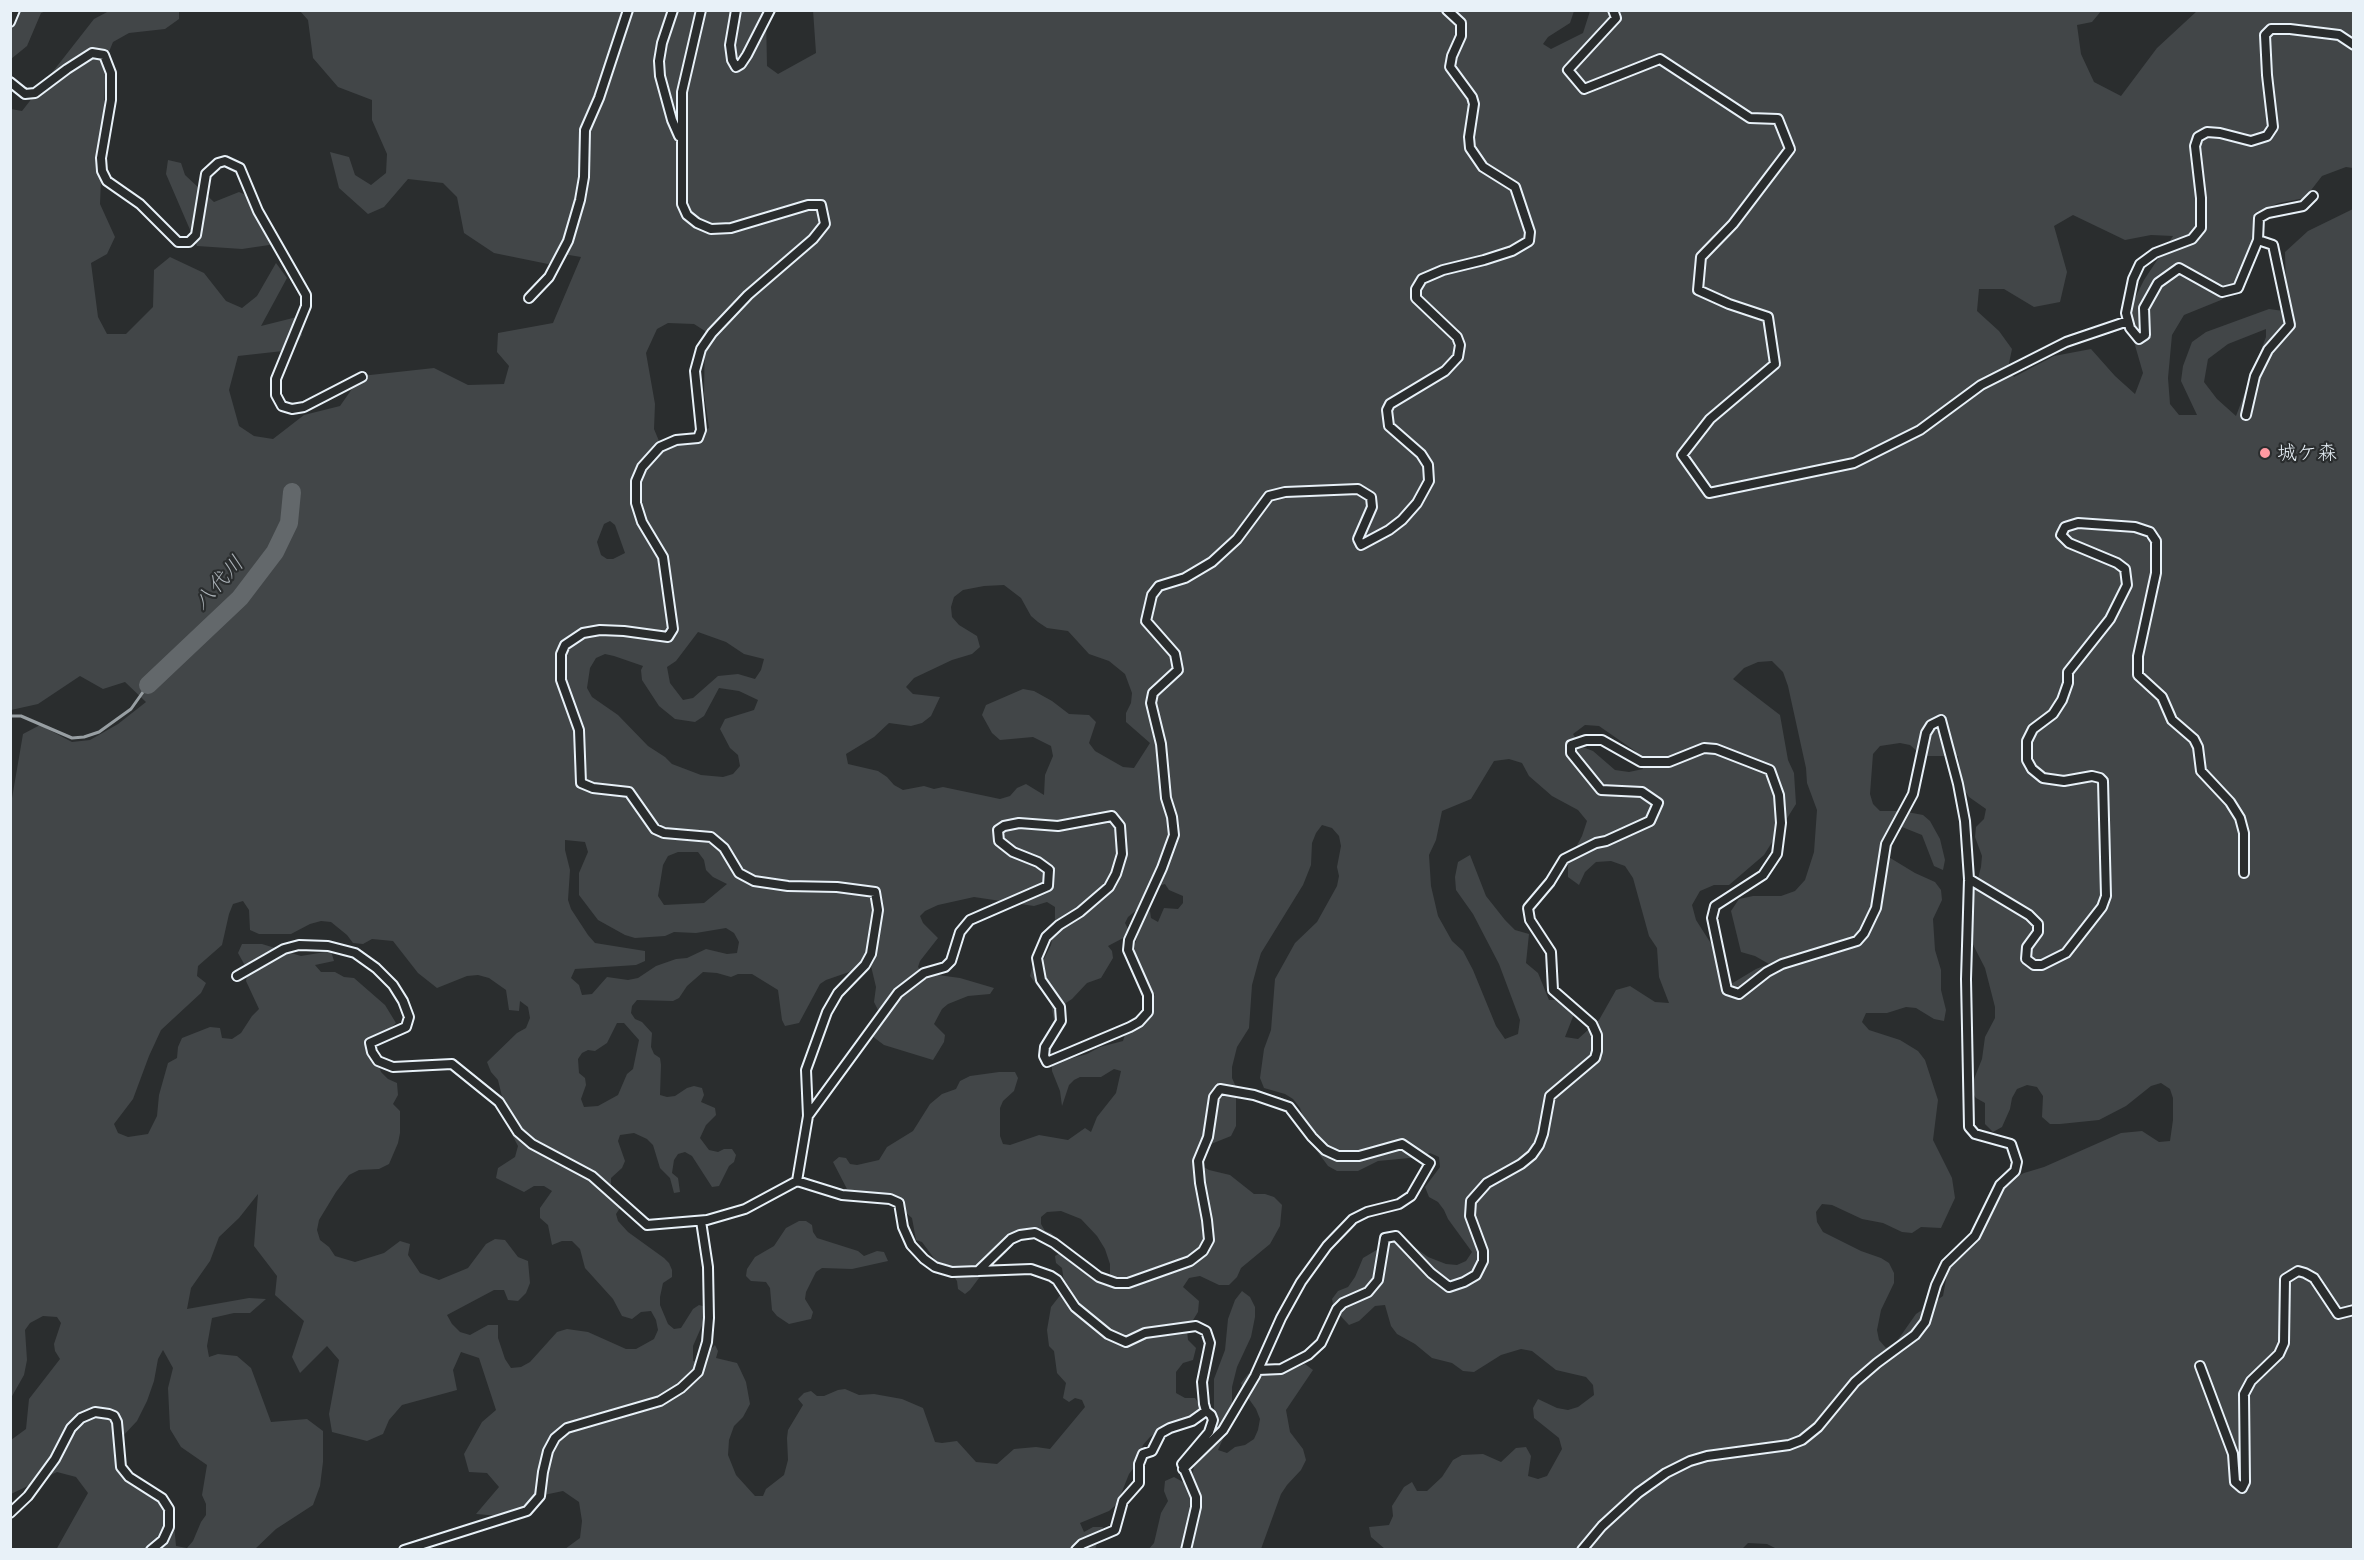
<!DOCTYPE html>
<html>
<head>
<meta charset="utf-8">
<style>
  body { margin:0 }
  #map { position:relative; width:2364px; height:1560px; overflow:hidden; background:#2a2d2e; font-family:Delius,sans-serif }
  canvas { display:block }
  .frame { position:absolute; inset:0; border:12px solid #e8f1f8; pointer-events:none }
</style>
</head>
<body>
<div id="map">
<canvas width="2364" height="1560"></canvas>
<div class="frame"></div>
</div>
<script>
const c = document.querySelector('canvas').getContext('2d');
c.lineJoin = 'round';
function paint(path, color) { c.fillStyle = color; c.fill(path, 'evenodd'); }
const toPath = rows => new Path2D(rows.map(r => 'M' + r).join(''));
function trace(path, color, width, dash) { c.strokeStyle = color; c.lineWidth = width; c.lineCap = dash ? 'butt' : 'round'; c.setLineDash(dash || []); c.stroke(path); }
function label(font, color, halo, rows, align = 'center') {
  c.font = font + ' Delius,"Klee One",sans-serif'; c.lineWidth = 4.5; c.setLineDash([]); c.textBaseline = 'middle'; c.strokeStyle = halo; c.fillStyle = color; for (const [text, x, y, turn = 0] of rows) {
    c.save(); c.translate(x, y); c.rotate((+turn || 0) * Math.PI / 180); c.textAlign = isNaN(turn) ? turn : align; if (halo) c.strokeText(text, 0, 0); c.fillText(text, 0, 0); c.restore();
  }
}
paint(toPath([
  [813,10,1574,11,1570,23,1548,37,1543,44,1551,49,1583,33,1590,11,2102,10,2092,22,2077,25,2081,54,2094,82,2121,96,2157,48,2197,11,2353,11,2353,168,2346,167,2322,176,2305,198,2279,203,2256,212,2252,251,2238,288,2221,300,2184,315,2172,335,2168,378,2170,404,2179,415,2197,415,2181,381,2183,366,2192,342,2206,332,2269,309,2291,312,2286,288,2285,252,2308,231,2353,209,2353,1549,1779,1550,1767,1544,1748,1543,1741,1550,1385,1549,1371,1537,1369,1527,1389,1525,1393,1516,1392,1506,1404,1487,1412,1482,1417,1491,1427,1491,1442,1477,1453,1460,1462,1455,1483,1454,1501,1462,1516,1448,1526,1447,1531,1456,1528,1476,1538,1479,1547,1476,1562,1449,1559,1438,1534,1418,1533,1408,1538,1399,1557,1408,1568,1410,1578,1407,1594,1395,1593,1385,1586,1377,1556,1370,1532,1351,1521,1349,1501,1355,1474,1372,1463,1371,1452,1363,1432,1358,1415,1344,1397,1334,1391,1326,1385,1305,1375,1306,1359,1321,1349,1325,1334,1309,1332,1299,1338,1291,1348,1287,1355,1277,1363,1258,1380,1248,1385,1240,1402,1238,1428,1257,1446,1264,1457,1265,1466,1261,1472,1252,1448,1219,1444,1210,1438,1202,1429,1197,1425,1187,1440,1167,1439,1157,1430,1153,1420,1157,1378,1161,1358,1171,1337,1171,1328,1166,1314,1147,1300,1108,1293,1099,1285,1094,1264,1088,1260,1078,1264,1049,1271,1030,1275,979,1295,943,1317,922,1337,886,1339,876,1337,867,1341,846,1339,836,1332,828,1322,825,1316,833,1312,843,1311,865,1303,885,1261,953,1258,963,1252,985,1249,1028,1237,1047,1232,1067,1232,1078,1236,1087,1236,1126,1231,1136,1201,1148,1195,1156,1200,1165,1209,1170,1230,1175,1254,1194,1265,1194,1274,1197,1282,1205,1280,1226,1270,1244,1241,1268,1237,1277,1229,1285,1219,1285,1200,1276,1189,1278,1183,1287,1199,1301,1198,1312,1187,1330,1188,1340,1196,1348,1193,1360,1183,1363,1176,1372,1176,1393,1185,1398,1195,1398,1201,1407,1192,1415,1168,1424,1150,1437,1143,1445,1136,1465,1129,1474,1117,1504,1109,1511,1080,1523,1084,1532,1093,1527,1103,1527,1095,1549,565,1549,580,1538,582,1521,579,1502,563,1491,544,1495,513,1517,476,1514,499,1487,487,1473,469,1472,464,1454,482,1422,496,1410,479,1358,461,1352,453,1370,457,1390,402,1405,389,1420,383,1434,367,1441,332,1432,329,1414,339,1360,327,1346,300,1373,292,1357,304,1321,275,1295,277,1276,254,1246,258,1194,239,1218,219,1237,210,1261,191,1288,187,1309,249,1298,266,1299,250,1313,234,1313,212,1318,207,1346,209,1357,218,1354,237,1356,251,1368,271,1422,307,1419,323,1431,323,1462,320,1486,313,1505,276,1529,255,1549,56,1550,88,1493,76,1477,57,1472,11,1494,11,1440,26,1429,29,1399,60,1359,55,1351,54,1344,61,1323,57,1317,43,1316,30,1323,25,1330,27,1360,24,1375,11,1398,11,804,23,734,40,725,72,742,90,740,118,724,146,702,125,682,103,689,80,676,38,704,11,710,11,109,22,111,94,19,109,11,179,11,179,19,165,29,129,33,113,42,106,59,100,204,115,237,107,254,91,263,98,317,107,334,126,334,153,307,154,270,170,257,204,273,226,301,242,308,257,296,276,263,287,278,261,326,297,317,302,335,292,350,238,356,229,390,239,426,254,436,273,439,304,415,340,406,361,376,434,368,468,385,504,384,509,366,497,352,498,333,553,323,581,257,563,254,548,264,494,253,464,233,457,197,443,183,408,179,384,207,368,214,339,188,330,152,349,157,355,175,371,185,386,173,387,154,372,120,372,100,338,87,313,58,308,20,300,11,770,11,766,15,767,66,778,74,816,53],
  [2073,215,2125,240,2151,235,2173,236,2144,280,2133,302,2128,321,2143,373,2135,394,2115,376,2091,349,2054,356,2014,377,2008,368,2012,349,1999,331,1977,311,1979,289,2004,289,2034,307,2060,302,2067,272,2054,226],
  [668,323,694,324,705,331,704,394,709,428,673,445,659,441,654,429,655,404,646,353,657,329],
  [2266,329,2266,337,2236,416,2217,399,2204,382,2208,359,2228,344],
  [610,521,615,525,625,553,613,559,607,559,601,555,597,542,604,524],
  [1004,585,1021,598,1031,616,1038,622,1047,628,1068,631,1089,654,1109,661,1125,674,1132,693,1131,703,1126,713,1126,722,1150,743,1134,768,1123,767,1095,751,1089,743,1096,722,1089,715,1069,714,1052,701,1034,691,1023,689,986,705,982,715,992,733,1000,740,1033,737,1051,746,1053,756,1045,775,1044,795,1026,784,1017,788,1010,796,1000,799,943,787,934,789,924,786,903,790,894,785,887,777,878,771,848,764,846,754,874,737,889,723,911,726,922,723,931,716,940,697,913,694,906,687,914,678,952,660,972,654,980,647,977,636,959,625,952,617,951,607,954,597,963,590,984,586],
  [698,632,726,642,744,654,764,659,761,670,755,679,738,674,718,676,693,698,683,700,670,683,667,667,676,661],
  [605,654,614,656,643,666,641,670,642,680,659,706,675,719,695,722,704,716,719,688,739,691,758,700,754,710,725,719,720,729,730,748,738,755,740,766,733,774,723,777,701,775,672,764,665,757,648,746,618,715,592,697,587,688,590,668,596,658],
  [1772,661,1783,672,1788,686,1806,768,1807,783,1817,810,1814,852,1805,880,1795,891,1781,896,1753,896,1739,899,1731,911,1741,952,1755,956,1769,964,1756,969,1731,984,1720,974,1712,945,1696,920,1692,905,1700,891,1714,885,1729,885,1764,855,1796,804,1794,773,1788,760,1780,715,1733,679,1744,668,1758,662],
  [1585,725,1599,726,1635,751,1643,769,1629,772,1615,770,1593,751,1580,746,1573,734],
  [1900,743,1910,745,1918,752,1928,756,1958,756,1963,788,1969,797,1986,809,1984,819,1976,827,1975,837,1982,856,1981,867,1967,920,1966,931,1985,968,1995,1007,1995,1018,1985,1037,1982,1059,1970,1089,1976,1098,1985,1103,1985,1124,1993,1132,2002,1127,2010,1109,2012,1098,2017,1089,2027,1085,2037,1087,2043,1096,2042,1117,2050,1124,2060,1124,2099,1120,2126,1106,2151,1086,2161,1083,2170,1089,2173,1098,2173,1120,2170,1141,2159,1142,2142,1131,2121,1133,2044,1167,2024,1173,2003,1184,1974,1241,1949,1263,1943,1296,1916,1314,1897,1341,1886,1348,1879,1340,1877,1330,1881,1310,1894,1283,1894,1273,1889,1263,1881,1258,1861,1251,1823,1232,1817,1222,1816,1212,1822,1204,1832,1205,1862,1219,1883,1223,1902,1232,1912,1233,1921,1227,1941,1228,1955,1198,1952,1178,1933,1140,1938,1100,1925,1060,1918,1051,1900,1040,1869,1030,1862,1022,1866,1013,1887,1013,1906,1007,1916,1008,1934,1019,1944,1021,1946,1010,1941,990,1941,970,1935,950,1933,919,1942,900,1941,890,1935,882,1915,873,1887,856,1892,827,1902,827,1922,835,1934,866,1943,870,1945,860,1940,839,1930,821,1923,815,1902,811,1880,811,1873,804,1870,794,1873,754,1880,746],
  [1509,759,1522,763,1529,776,1552,796,1578,810,1587,821,1582,836,1568,862,1568,877,1579,885,1585,872,1596,862,1611,861,1625,866,1633,878,1649,936,1657,948,1659,977,1669,1003,1655,1002,1630,986,1616,990,1599,1020,1578,1039,1565,1037,1576,1009,1564,1000,1549,1000,1538,973,1526,963,1529,934,1515,930,1505,920,1486,896,1470,855,1458,862,1455,877,1456,890,1473,914,1499,964,1520,1020,1518,1034,1505,1039,1496,1026,1473,970,1463,951,1452,941,1438,916,1431,886,1429,855,1436,840,1442,811,1471,799,1494,761],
  [565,840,585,842,588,852,579,873,579,895,598,920,625,935,635,938,665,936,674,932,696,933,726,928,734,933,739,942,737,953,727,954,706,949,687,958,676,959,656,966,638,978,628,980,607,977,592,994,582,995,579,985,571,978,575,969,636,965,645,961,645,951,595,943,588,935,571,909,568,900,570,870,565,850],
  [678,852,698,852,704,860,706,870,713,877,727,884,704,903,664,905,658,896,663,865,668,856],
  [1165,884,1169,890,1183,896,1183,903,1178,909,1164,908,1158,922,1151,918,1150,911,1144,916,1135,944,1135,959,1142,977,1155,995,1149,1001,1148,1008,1129,1021,1123,1041,1100,1047,1087,1054,1052,1064,1052,1071,1060,1091,1062,1106,1069,1085,1074,1080,1080,1077,1101,1077,1114,1069,1121,1071,1116,1093,1097,1117,1091,1132,1085,1128,1068,1140,1039,1135,1010,1145,1003,1144,1000,1136,1000,1108,1003,1101,1014,1091,1018,1078,1015,1072,999,1072,970,1076,960,1081,956,1089,942,1094,930,1104,913,1131,887,1147,879,1160,857,1165,850,1164,846,1158,839,1157,833,1162,847,1189,889,1199,912,1218,916,1240,922,1242,936,1261,949,1269,957,1281,958,1289,965,1294,970,1290,979,1278,991,1269,990,1267,1006,1253,1015,1242,1028,1238,1050,1242,1057,1239,1051,1233,1045,1231,1041,1224,1041,1217,1047,1212,1061,1211,1081,1219,1097,1236,1105,1249,1110,1264,1110,1279,1107,1286,1101,1283,1092,1271,1078,1267,1062,1252,1055,1256,1056,1263,1062,1268,1065,1289,1051,1307,1047,1330,1049,1346,1054,1351,1057,1373,1066,1383,1063,1398,1069,1402,1075,1398,1082,1400,1085,1407,1050,1449,1036,1447,1014,1449,997,1464,976,1462,957,1441,942,1443,935,1442,923,1408,902,1399,874,1394,859,1395,845,1389,838,1390,824,1396,817,1396,811,1391,804,1393,798,1399,803,1405,788,1430,787,1438,788,1460,784,1475,766,1489,763,1496,755,1496,736,1475,728,1455,729,1440,734,1426,743,1417,750,1404,746,1382,740,1369,737,1363,716,1358,718,1351,715,1345,710,1350,707,1358,700,1362,693,1361,693,1346,707,1314,706,1307,699,1305,693,1309,681,1328,674,1329,668,1324,660,1305,660,1297,663,1283,672,1277,672,1270,669,1263,664,1258,628,1232,618,1221,616,1214,624,1202,622,1196,611,1185,611,1178,622,1168,625,1161,618,1141,620,1135,634,1133,647,1139,653,1145,660,1168,670,1178,674,1193,680,1192,678,1178,672,1173,674,1160,678,1154,685,1152,692,1156,712,1187,719,1186,729,1166,734,1162,736,1155,732,1149,724,1149,718,1152,709,1150,700,1138,706,1125,716,1115,715,1108,701,1102,704,1095,702,1088,694,1086,687,1088,675,1096,667,1097,660,1095,661,1065,660,1058,654,1054,651,1047,652,1033,642,1022,635,1019,631,1013,632,1006,637,1000,673,1001,679,998,687,986,703,972,717,973,731,977,738,974,752,974,778,990,782,1020,785,1026,799,1023,820,984,826,980,852,971,858,964,865,962,871,966,876,987,874,1002,881,1016,872,1036,884,1045,933,1060,944,1042,945,1035,934,1024,942,1009,948,1004,968,996,990,994,994,988,960,978,923,973,918,967,920,961,938,938,923,923,920,916,925,911,938,905,974,897,1034,906,1047,902,1055,907,1055,922,1051,945,1044,959,1032,968,1030,976,1039,988,1050,998,1054,1020,1061,1017,1066,1003,1072,999,1087,983,1101,978,1113,958,1112,951,1108,946,1127,936,1128,929,1125,923,1128,917,1150,899,1158,886],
  [243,901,249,910,250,930,259,934,291,934,310,924,321,921,331,922,347,935,353,943,363,944,372,939,393,941,418,973,437,988,467,976,478,975,489,978,506,990,509,1010,519,1011,520,1001,528,1007,530,1018,526,1028,517,1033,487,1062,491,1072,498,1080,505,1109,504,1119,518,1146,515,1157,498,1168,496,1178,524,1192,534,1186,544,1186,552,1191,540,1208,540,1218,548,1225,552,1245,562,1241,572,1241,580,1249,585,1268,613,1299,622,1316,632,1319,641,1312,651,1311,656,1320,658,1330,654,1339,636,1349,626,1349,588,1332,567,1329,557,1332,530,1362,521,1367,511,1368,505,1359,498,1338,498,1325,488,1325,470,1335,460,1332,452,1324,447,1315,494,1290,504,1290,508,1300,518,1301,526,1293,530,1283,528,1261,518,1257,505,1240,495,1239,486,1244,468,1268,439,1280,420,1273,408,1255,410,1244,400,1241,384,1253,355,1262,335,1256,329,1247,320,1240,317,1230,319,1220,336,1192,349,1175,359,1170,379,1169,389,1164,398,1143,400,1133,400,1111,393,1104,398,1095,397,1083,388,1079,381,1072,370,1041,378,1033,388,1030,396,1023,385,1005,354,978,344,977,335,972,321,972,315,965,334,961,331,951,301,956,262,944,242,944,238,953,248,971,246,981,259,1009,252,1016,241,1033,232,1039,222,1038,220,1028,210,1027,182,1038,178,1047,177,1058,168,1063,159,1095,157,1116,148,1134,128,1137,118,1133,114,1124,133,1099,149,1056,161,1030,201,993,206,983,197,976,198,966,222,945,229,914,233,904],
  [617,1023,624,1023,639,1040,633,1069,627,1074,618,1095,598,1106,584,1107,581,1099,586,1085,585,1078,579,1073,578,1059,582,1053,588,1050,595,1051,607,1043],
  [163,1350,173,1368,168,1388,170,1429,181,1447,207,1465,202,1495,206,1504,206,1515,201,1522,193,1541,187,1548,176,1546,174,1524,170,1514,157,1497,133,1477,121,1458,118,1447,122,1437,137,1421,147,1401,154,1381,158,1359],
  [10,11,46,11,41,13,27,46,11,59],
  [168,160,181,163,185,175,214,202,239,192,251,197,259,220,276,244,242,249,197,246,166,174],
  [799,1221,806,1221,812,1225,813,1232,817,1238,858,1251,864,1256,877,1251,884,1252,888,1261,852,1269,822,1268,816,1272,806,1292,805,1299,813,1312,811,1319,789,1324,777,1316,772,1310,770,1288,766,1282,751,1281,746,1276,747,1269,755,1257,774,1246,786,1228],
  [1242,1291,1250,1297,1255,1307,1255,1317,1251,1337,1237,1367,1232,1387,1232,1409,1227,1430,1218,1450,1227,1453,1235,1447,1245,1445,1254,1439,1258,1430,1260,1419,1256,1409,1244,1392,1241,1383,1248,1374,1256,1369,1266,1368,1287,1372,1305,1364,1313,1370,1286,1410,1290,1432,1303,1449,1306,1460,1301,1470,1287,1485,1281,1494,1261,1549,1148,1550,1154,1543,1161,1513,1168,1501,1164,1491,1165,1481,1174,1477,1183,1482,1192,1477,1196,1457,1214,1420,1214,1379,1225,1350,1228,1319,1235,1300]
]), '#424648');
trace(toPath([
  [10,716,21,716,72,738,84,737,99,732,131,709,148,685]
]), '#989fa3', 3);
trace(toPath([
  [148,685,240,598,275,552,289,523,292,492]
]), '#63686b', 18);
const minor = toPath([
  [673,10,662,43,659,61,660,76,672,120,679,136],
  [736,10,730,45,732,60,736,67,741,64,747,55,770,10],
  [1613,10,1616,18,1568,70,1584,89,1660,59,1750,118,1778,119,1790,149,1733,224,1701,257,1698,290,1729,304,1768,317,1775,364,1710,419,1682,455,1709,493,1854,463,1920,430,1981,385,2066,342,2128,321],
  [10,22,15,10],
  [10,82,25,94,35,93,67,69,92,53,104,55,111,73,111,100,101,158,102,171,107,181,140,204,178,242,189,242,196,235,206,174,218,163,225,161,240,168,258,211,306,295,306,306,276,379,276,395,282,406,292,409,304,407,362,377],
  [2258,240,2259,218,2268,213,2303,206,2313,196],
  [529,298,549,277,568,241,580,200,584,177,585,130,599,98,628,10],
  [2246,415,2255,376,2268,350,2290,325,2273,245,2258,240,2238,288,2222,292,2179,268,2158,283,2144,308,2145,335,2139,339,2130,328,2126,313,2133,279,2140,264,2155,253,2192,239,2201,228,2201,198,2195,146,2198,137,2207,132,2220,133,2251,141,2267,136,2273,127,2267,75,2265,35,2271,29,2290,29,2339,35,2354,45],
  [1969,879,2029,915,2038,924,2038,932,2027,947,2026,959,2034,965,2042,965,2066,953,2102,907,2106,896,2103,781,2100,778,2092,776,2064,781,2043,778,2032,769,2027,760,2027,741,2033,729,2053,714,2062,700,2068,683,2068,672,2110,619,2127,585,2125,569,2117,563,2069,543,2061,535,2065,527,2078,523,2135,527,2150,532,2156,541,2156,573,2138,656,2138,675,2162,697,2172,720,2194,739,2198,747,2201,771,2230,802,2240,818,2244,833,2244,873],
  [237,976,284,949,299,945,328,946,355,953,376,968,393,985,403,1001,409,1017,406,1027,370,1043,372,1052,378,1061,393,1067,452,1064,499,1102,518,1132,532,1144,592,1176,647,1225,707,1220,745,1209,797,1181,808,1116,806,1070,827,1012,838,993,865,965,871,954,878,910,875,892,837,887,788,886,754,881,739,873,724,848,711,837,664,833,655,829,629,792,593,788,581,783,579,730,561,680,561,654,565,645,583,633,600,630,624,631,668,637,673,629,663,557,642,522,636,503,636,481,642,467,660,447,676,440,698,438,701,430,695,371,701,349,712,333,748,295,813,239,825,224,821,205,808,205,731,228,711,229,697,223,687,215,682,204,682,92,701,10],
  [808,1116,898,993,924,973,945,967,951,961,960,932,970,920,1048,886,1049,870,1038,862,1013,852,999,841,998,830,1004,826,1019,823,1058,826,1112,816,1120,826,1122,854,1116,874,1109,887,1080,912,1059,925,1046,937,1037,958,1041,980,1060,1007,1061,1021,1045,1047,1044,1056,1047,1062,1130,1027,1139,1022,1148,1012,1148,995,1128,950,1129,940,1162,868,1174,835,1172,817,1166,798,1161,744,1151,703,1153,693,1178,670,1175,654,1146,621,1152,595,1159,586,1185,578,1212,562,1237,539,1269,496,1285,492,1358,489,1371,497,1372,507,1358,539,1361,545,1389,530,1402,520,1417,503,1429,481,1428,465,1421,454,1389,426,1387,410,1390,404,1445,371,1458,357,1460,345,1457,337,1416,298,1416,289,1422,279,1443,270,1484,260,1512,251,1529,241,1530,232,1515,187,1483,167,1470,148,1469,137,1474,104,1472,97,1450,67,1452,56,1461,36,1461,23,1447,10],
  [797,1181,842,1195,890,1199,899,1203,903,1227,911,1245,924,1259,935,1267,952,1272,1031,1269,1051,1276,1057,1280,1075,1307,1108,1334,1126,1342,1145,1333,1167,1330,1196,1326,1206,1331,1210,1343,1202,1382,1204,1404,1206,1411,1211,1415,1213,1420,1209,1432,1182,1464,1196,1497,1196,1507,1186,1550],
  [978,1271,1011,1239,1020,1235,1035,1233,1054,1243,1099,1277,1116,1283,1128,1283,1190,1261,1203,1251,1209,1240,1207,1220,1200,1183,1198,1161,1208,1137,1214,1097,1220,1089,1254,1095,1289,1107,1312,1137,1325,1150,1338,1156,1359,1156,1402,1144,1430,1163,1411,1196,1399,1204,1367,1212,1353,1219,1327,1246,1301,1282,1281,1318,1255,1376,1223,1430,1183,1469],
  [2200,1366,2233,1454,2235,1482,2242,1488,2245,1482,2244,1394,2251,1381,2279,1354,2284,1343,2285,1279,2298,1271,2305,1273,2314,1278,2338,1314,2354,1310],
  [1258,1370,1281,1369,1308,1355,1321,1343,1337,1309,1343,1303,1368,1292,1378,1280,1385,1238,1396,1236,1431,1273,1449,1287,1464,1282,1476,1275,1483,1261,1483,1251,1470,1216,1471,1201,1487,1183,1521,1164,1532,1155,1539,1145,1543,1134,1550,1096,1595,1058,1597,1051,1597,1035,1592,1024,1553,990,1551,952,1530,920,1528,908,1550,882,1564,859,1596,843,1606,841,1650,821,1658,803,1642,792,1601,790,1571,753,1571,745,1586,740,1602,740,1641,762,1669,762,1704,748,1716,749,1770,770,1779,795,1781,823,1777,854,1763,875,1715,906,1712,918,1727,990,1739,994,1767,972,1782,964,1857,941,1864,933,1876,908,1886,844,1913,794,1926,733,1931,725,1941,720,1958,784,1965,821,1969,879,1966,979,1969,1127,1975,1134,2011,1144,2017,1162,2015,1171,2000,1185,1975,1236,1946,1264,1936,1285,1925,1322,1915,1335,1877,1363,1855,1382,1818,1427,1802,1440,1789,1445,1707,1456,1690,1461,1666,1473,1638,1493,1602,1526,1582,1550],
  [10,1513,28,1496,55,1459,71,1428,81,1418,95,1412,109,1414,114,1416,117,1422,121,1467,129,1477,162,1498,169,1509,169,1527,163,1540,151,1550],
  [404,1550,527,1511,540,1496,543,1472,548,1451,555,1438,567,1428,660,1401,681,1388,698,1372,707,1342,709,1318,708,1267,701,1221],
  [1076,1550,1082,1544,1115,1530,1123,1501,1139,1483,1139,1464,1143,1454,1152,1451,1161,1433,1170,1428,1192,1421,1206,1411]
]);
trace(minor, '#e8f1f8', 12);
trace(minor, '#2a2d2e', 8);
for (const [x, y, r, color] of [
  [2265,453,6,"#ff9aa2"]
]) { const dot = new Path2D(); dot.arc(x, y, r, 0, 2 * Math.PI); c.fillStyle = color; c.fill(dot); trace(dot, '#2a2d2e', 2); }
label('20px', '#e8f1f8', '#2a2d2e', [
  ["城ケ森",2277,453]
], 'left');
label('italic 21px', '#acb3b9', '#2a2d2e', [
  ["八代川",219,583,-48]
]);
</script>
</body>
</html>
